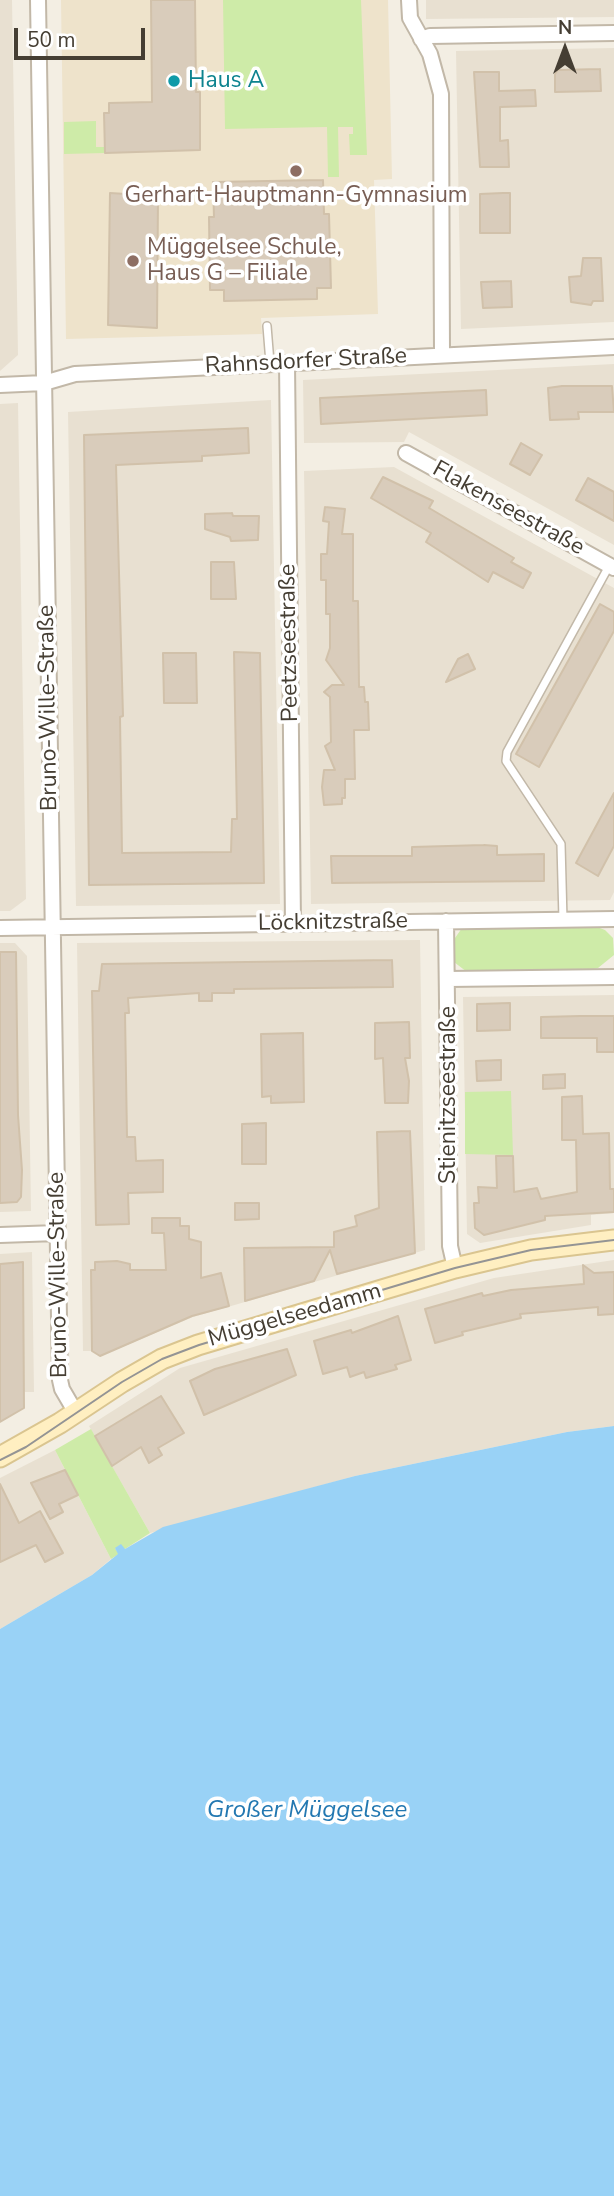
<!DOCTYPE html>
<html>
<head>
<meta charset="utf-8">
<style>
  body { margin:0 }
  #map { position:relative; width:614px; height:2196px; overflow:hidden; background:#f3eee3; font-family:"Nunito Sans",sans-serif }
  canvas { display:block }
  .north { position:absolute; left:530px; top:14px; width:70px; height:70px; -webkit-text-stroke:5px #fff; paint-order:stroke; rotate:0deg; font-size:19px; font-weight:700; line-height:28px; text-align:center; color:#453e33 }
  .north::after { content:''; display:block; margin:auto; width:24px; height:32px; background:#453e33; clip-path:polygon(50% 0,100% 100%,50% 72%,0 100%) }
  .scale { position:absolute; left:14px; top:28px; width:131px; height:32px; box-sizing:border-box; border:4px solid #453e33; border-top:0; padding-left:9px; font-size:21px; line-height:24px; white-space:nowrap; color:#453e33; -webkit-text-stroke:5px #fff; paint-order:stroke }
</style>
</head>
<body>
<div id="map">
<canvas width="614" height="2196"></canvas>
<div class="north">N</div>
<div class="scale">50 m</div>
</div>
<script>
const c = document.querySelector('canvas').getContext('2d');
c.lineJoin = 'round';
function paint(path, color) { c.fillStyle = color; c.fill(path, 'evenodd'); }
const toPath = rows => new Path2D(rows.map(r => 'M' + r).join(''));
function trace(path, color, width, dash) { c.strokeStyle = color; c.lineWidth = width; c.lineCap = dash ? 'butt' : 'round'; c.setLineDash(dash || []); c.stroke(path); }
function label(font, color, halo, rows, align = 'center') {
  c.font = font + ' "Nunito Sans",sans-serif'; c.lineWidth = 7; c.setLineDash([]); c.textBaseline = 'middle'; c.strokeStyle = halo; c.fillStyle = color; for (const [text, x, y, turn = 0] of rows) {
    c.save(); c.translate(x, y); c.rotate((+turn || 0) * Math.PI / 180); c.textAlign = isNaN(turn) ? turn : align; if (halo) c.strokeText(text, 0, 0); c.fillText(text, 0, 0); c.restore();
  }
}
paint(toPath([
  [0,0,12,0,18,355,0,371],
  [426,0,614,0,614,17,426,19],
  [614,48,614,322,461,329,456,51],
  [614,364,614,545,409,432,404,442,304,443,303,380],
  [271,400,280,904,76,906,68,412],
  [18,403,26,899,10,911,0,911,0,404],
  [394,467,614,588,614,892,610,900,311,904,304,471],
  [420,940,425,1250,193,1317,101,1356,93,1351,83,1351,77,943],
  [0,943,15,943,27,956,31,1211,0,1212],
  [614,995,614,1213,591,1215,591,1225,480,1243,467,1234,463,997],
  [32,1252,34,1392,23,1392,0,1422,0,1254],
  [614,1260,614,1426,567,1432,355,1476,150,1533,89,1426,180,1368,494,1278],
  [55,1450,111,1559,92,1575,0,1629,0,1478]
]), '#e8e0d1');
paint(toPath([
  [61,0,388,0,392,179,374,180,378,314,261,318,262,334,66,339]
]), '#eee3cb');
paint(toPath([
  [223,0,361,0,367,155,350,155,349,134,353,134,353,127,338,127,339,177,328,177,327,127,225,129],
  [96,121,96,147,105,147,105,153,64,154,64,122],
  [592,925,605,930,613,938,614,955,598,968,586,971,467,972,454,962,455,938,462,928],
  [511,1091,513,1155,465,1154,465,1092],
  [91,1429,150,1533,125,1549,115,1548,119,1554,111,1559,55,1450]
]), '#ceeba8');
paint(toPath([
  [614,1426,614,2196,0,2196,0,1629,92,1575,118,1554,115,1548,121,1544,125,1549,163,1527,355,1476,567,1432]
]), '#99d2f6');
const building = toPath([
  [151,0,195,0,196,92,200,92,200,150,105,153,104,113,109,113,109,103,152,102,151,0],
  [600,69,601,91,555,92,555,74,558,70,600,69],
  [474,72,499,72,499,91,535,90,536,106,500,107,500,141,508,140,509,167,480,167,474,72],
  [323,180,324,214,329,214,331,288,317,288,317,299,224,301,224,290,210,290,209,217,214,217,213,182,323,180],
  [110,193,158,196,157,328,108,325,110,193],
  [503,193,510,193,510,233,480,233,480,194,503,193],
  [583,258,601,258,603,301,593,301,591,305,571,302,569,277,581,276,583,258],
  [511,281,512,307,483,308,481,282,511,281],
  [562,386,612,386,614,412,578,412,579,419,550,420,548,388,562,386],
  [486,390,487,415,321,424,320,398,486,390],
  [248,428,249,453,202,456,202,461,116,465,123,716,120,717,122,853,231,852,232,819,237,819,234,652,260,653,264,883,89,885,84,435,248,428],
  [521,443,542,455,530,475,510,464,521,443],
  [383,477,433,501,429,508,514,558,511,562,531,573,523,588,493,572,488,582,426,542,431,533,371,498,383,477],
  [588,478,614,492,614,521,576,500,588,478],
  [325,507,345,509,342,534,353,534,353,601,358,601,359,687,364,687,365,702,368,702,369,730,354,730,355,779,345,779,345,798,342,798,342,804,324,805,322,787,324,770,335,770,325,746,331,742,330,697,324,692,332,685,344,685,326,660,330,648,330,614,326,614,326,580,321,580,321,554,327,554,329,522,323,521,325,507],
  [232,513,233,516,259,516,258,540,231,541,230,537,205,529,205,514,232,513],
  [211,562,234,562,236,599,211,599,211,562],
  [600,604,614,612,614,631,539,767,516,754,600,604],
  [163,653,196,653,197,703,164,703,163,653],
  [468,654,475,669,446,682,458,659,468,654],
  [614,793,614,846,598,876,576,863,614,793],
  [484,845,497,846,497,855,544,854,544,881,332,883,331,856,412,856,412,847,484,845],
  [0,952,16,952,18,1115,22,1170,21,1197,17,1202,0,1203,0,952],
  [392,960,393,987,234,989,234,993,212,993,212,1001,199,1001,199,993,128,998,129,1013,125,1013,127,1137,135,1137,136,1161,163,1160,163,1192,128,1193,129,1224,96,1225,92,991,99,991,102,964,392,960],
  [510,1003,510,1030,477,1031,477,1004,510,1003],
  [580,1016,614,1016,614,1052,597,1052,597,1038,541,1038,541,1017,580,1016],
  [409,1022,410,1058,405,1058,409,1081,408,1103,385,1103,383,1058,375,1059,375,1023,409,1022],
  [303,1033,304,1102,271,1103,271,1096,262,1097,261,1034,303,1033],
  [501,1060,501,1080,477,1081,476,1061,501,1060],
  [565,1074,565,1088,543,1089,543,1075,565,1074],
  [582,1096,583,1134,609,1133,610,1189,614,1189,614,1212,545,1216,545,1220,484,1235,475,1228,474,1203,479,1203,478,1187,497,1188,496,1156,513,1156,514,1192,537,1188,541,1199,577,1192,576,1140,562,1140,562,1097,582,1096],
  [266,1123,266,1164,242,1164,242,1124,266,1123],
  [410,1131,415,1253,337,1274,330,1250,314,1281,245,1301,244,1248,334,1247,334,1232,357,1226,355,1216,379,1208,377,1132,410,1131],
  [235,1203,259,1203,259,1219,235,1220,235,1203],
  [152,1218,180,1218,180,1226,189,1226,189,1239,201,1242,201,1278,221,1273,229,1306,192,1316,100,1356,92,1351,91,1270,95,1270,95,1262,117,1261,130,1264,130,1270,166,1270,164,1233,152,1233,152,1218],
  [23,1262,24,1408,0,1422,0,1264,23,1262],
  [583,1265,594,1273,614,1272,614,1314,598,1315,598,1307,520,1314,521,1318,462,1332,463,1335,435,1343,425,1309,482,1293,483,1296,511,1290,584,1284,583,1265],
  [398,1316,411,1360,395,1365,397,1369,366,1378,364,1372,350,1377,347,1367,323,1374,314,1341,351,1330,352,1333,398,1316],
  [287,1349,296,1375,204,1415,190,1381,215,1369,287,1349],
  [161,1396,184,1433,158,1448,162,1455,149,1463,141,1447,112,1466,95,1436,161,1396],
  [65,1470,78,1495,59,1504,63,1512,50,1519,31,1483,65,1470],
  [0,1484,19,1523,40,1511,63,1553,45,1562,36,1545,0,1562,0,1484]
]);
paint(building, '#d9ccbb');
trace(building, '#d1c1aa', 2);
const service = toPath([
  [267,326,270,363],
  [563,920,561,844,506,761,507,752,609,566]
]);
const minor = toPath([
  [38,0,60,1380,62,1389,76,1413],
  [409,0,410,18,430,54,441,94,442,354],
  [421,39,430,36,614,33],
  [287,363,293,923],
  [0,385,44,383,75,374,614,347],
  [406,453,614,568],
  [446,921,450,1246,455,1268],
  [0,928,614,919],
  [448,979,614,977],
  [0,1235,57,1233]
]);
const secondary = toPath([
  [0,1457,60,1423,122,1382,162,1359,198,1345,455,1268,531,1250,614,1240]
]);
trace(service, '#c2b8a8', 10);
trace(minor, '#c2b8a8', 18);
trace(secondary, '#dac590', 23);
trace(service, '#fff', 7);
trace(minor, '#fff', 14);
trace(secondary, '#ffefc1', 19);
trace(toPath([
  [0,1460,26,1447,122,1382,162,1359,199,1345,455,1268,531,1250,614,1240]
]), '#949494', 2);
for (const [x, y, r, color] of [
  [174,81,7,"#0f9aa8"],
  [296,171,7,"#8d6e63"],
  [133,261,7,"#8d6e63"]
]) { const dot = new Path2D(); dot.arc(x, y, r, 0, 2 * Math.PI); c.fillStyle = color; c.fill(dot); trace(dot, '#fff', 2.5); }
label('23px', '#0d838f', '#fff', [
  ["Haus A",188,81]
], 'left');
label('23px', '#785e54', '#fff', [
  ["Gerhart-Hauptmann-Gymnasium",296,196],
  ["Müggelsee Schule,",147,248,"left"],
  ["Haus G – Filiale",147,274,"left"]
]);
label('23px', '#453e33', '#fff', [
  ["Rahnsdorfer Straße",306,362,-3],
  ["Flakenseestraße",508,509,29],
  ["Peetzseestraße",290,643,-91],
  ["Bruno-Wille-Straße",49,708,-91],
  ["Löcknitzstraße",333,923,-1],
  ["Stienitzseestraße",449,1095,-90],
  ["Bruno-Wille-Straße",59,1275,-91],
  ["Müggelseedamm",295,1316,-16]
]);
label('italic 24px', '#2378b1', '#fff', [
  ["Großer Müggelsee",307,1811]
]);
</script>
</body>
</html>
